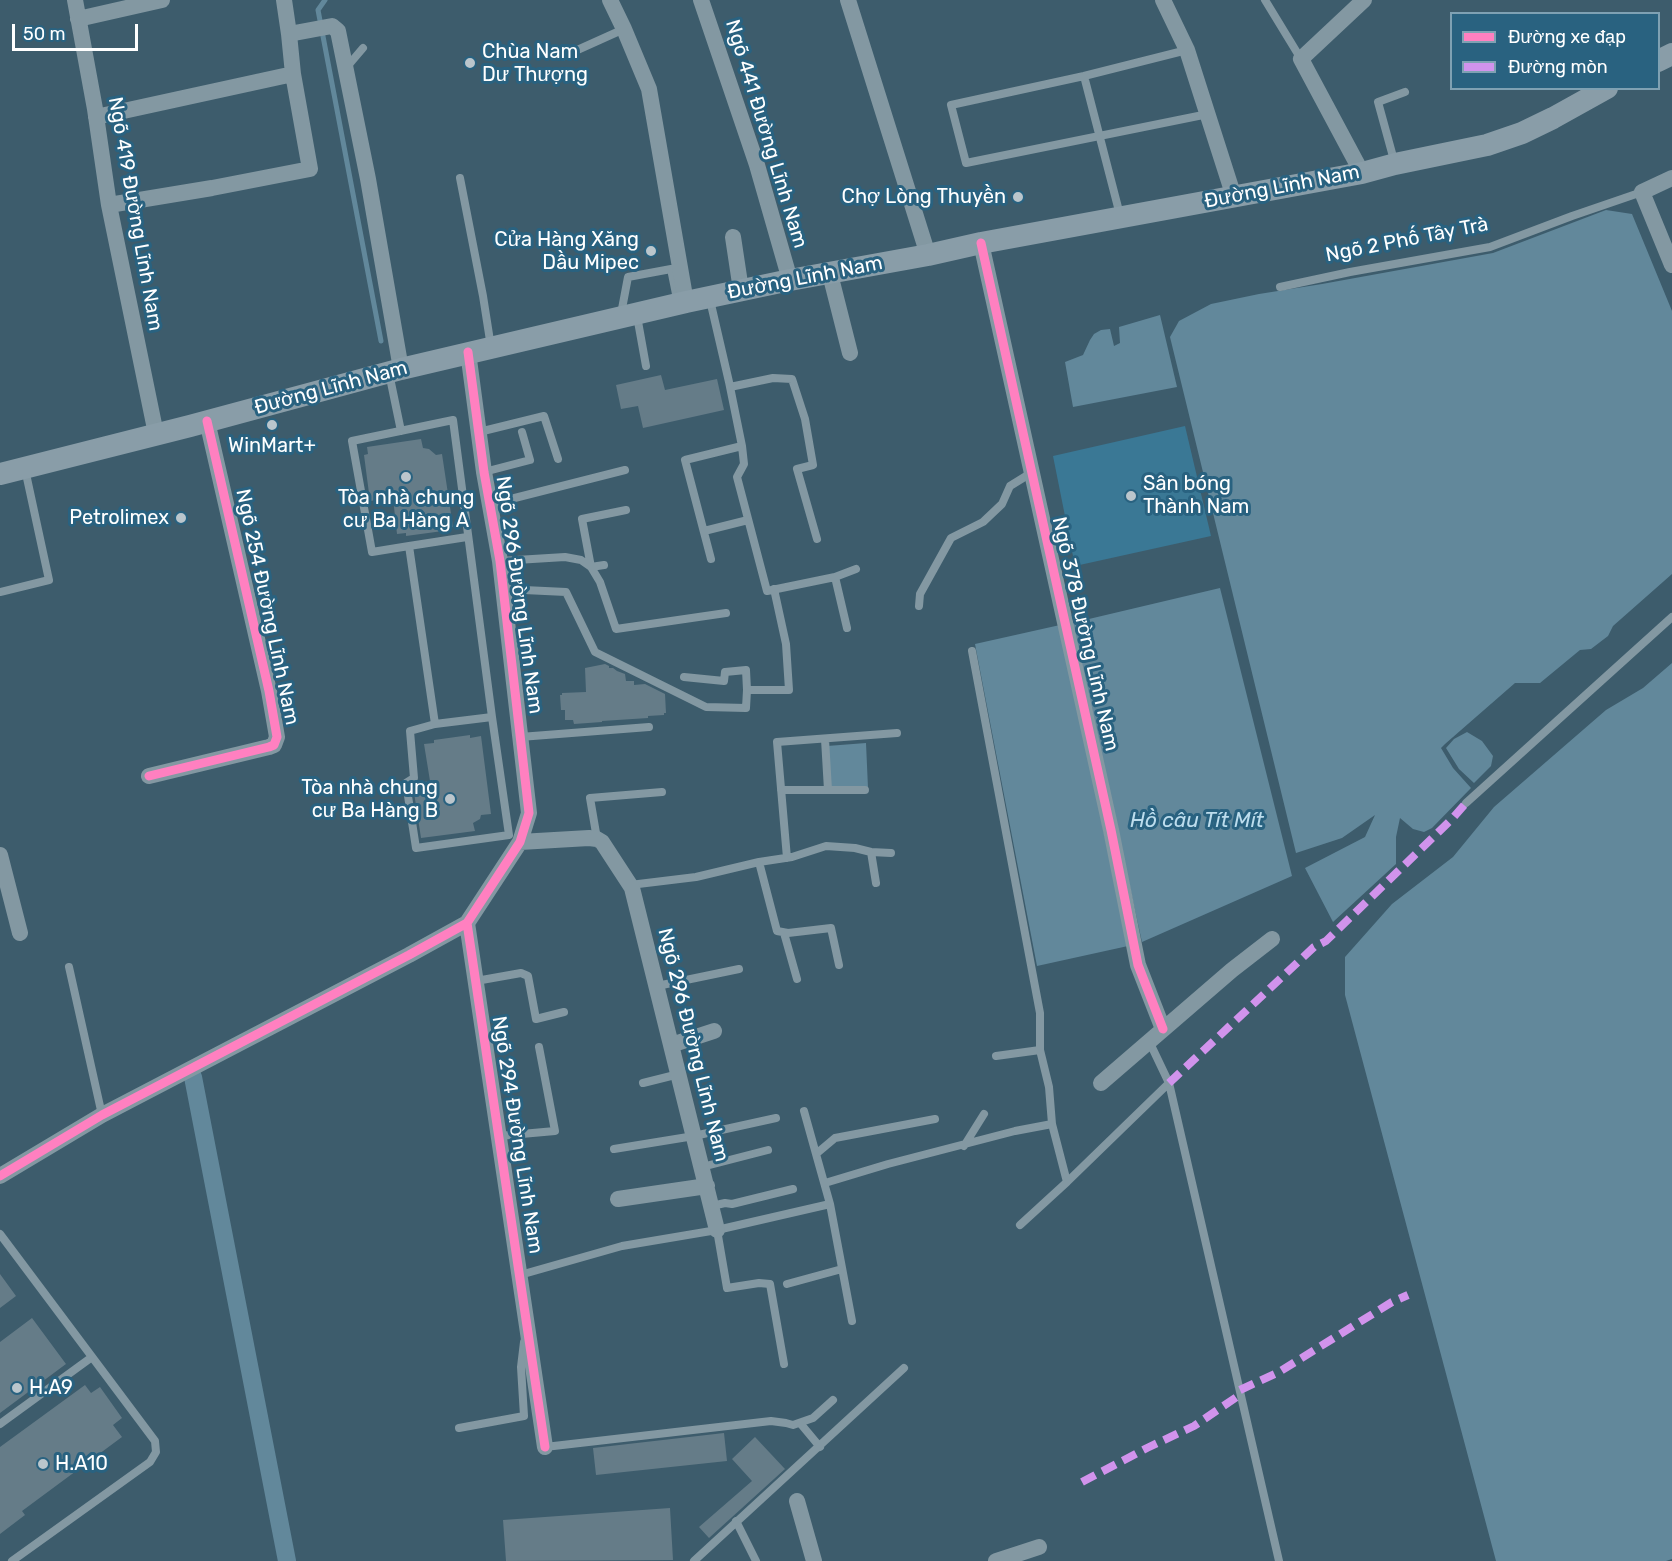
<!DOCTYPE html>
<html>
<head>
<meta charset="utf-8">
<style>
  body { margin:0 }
  #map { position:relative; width:1672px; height:1561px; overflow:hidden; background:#3d5c6c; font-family:Rubik,sans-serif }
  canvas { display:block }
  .legend { position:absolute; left:1450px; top:12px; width:210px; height:78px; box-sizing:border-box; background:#296280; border:2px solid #7fa1b3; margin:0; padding:8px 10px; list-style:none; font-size:18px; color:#fff }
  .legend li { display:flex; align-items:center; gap:12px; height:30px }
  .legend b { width:30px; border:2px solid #7fa1b3 }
  .scale { position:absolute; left:12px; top:24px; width:126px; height:27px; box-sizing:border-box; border:3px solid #fff; border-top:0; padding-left:8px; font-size:18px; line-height:21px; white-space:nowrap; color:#fff; -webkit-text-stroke:4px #296280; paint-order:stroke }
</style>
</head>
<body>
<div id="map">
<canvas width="1672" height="1561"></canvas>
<ul class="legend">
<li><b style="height:8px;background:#ff80c0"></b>Đường xe đạp</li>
<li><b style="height:8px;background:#d193ec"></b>Đường mòn</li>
</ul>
<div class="scale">50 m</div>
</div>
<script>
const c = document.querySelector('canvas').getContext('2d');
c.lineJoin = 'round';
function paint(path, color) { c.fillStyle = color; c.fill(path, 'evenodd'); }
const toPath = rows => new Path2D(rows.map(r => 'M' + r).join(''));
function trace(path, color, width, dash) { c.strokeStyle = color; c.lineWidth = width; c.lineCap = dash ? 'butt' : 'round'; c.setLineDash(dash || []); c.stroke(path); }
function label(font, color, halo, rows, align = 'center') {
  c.font = font + ' Rubik,sans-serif'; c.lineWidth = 6; c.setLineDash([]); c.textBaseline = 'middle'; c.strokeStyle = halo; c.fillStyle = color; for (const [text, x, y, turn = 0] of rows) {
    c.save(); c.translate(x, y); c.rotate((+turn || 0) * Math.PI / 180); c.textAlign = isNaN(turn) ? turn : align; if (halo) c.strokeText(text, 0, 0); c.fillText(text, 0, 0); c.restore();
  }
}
paint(toPath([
  [1185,426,1211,536,1075,566,1053,456]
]), '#3a7895');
paint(toPath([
  [1606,210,1632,214,1672,311,1672,574,1613,626,1608,636,1591,649,1580,650,1540,683,1515,683,1445,744,1441,748,1453,768,1471,788,1432,828,1424,832,1413,829,1400,818,1396,837,1396,864,1333,922,1305,868,1365,837,1375,815,1342,838,1296,853,1170,337,1179,321,1211,304,1259,294,1322,284,1493,253],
  [1160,315,1177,387,1073,407,1065,362,1083,355,1090,340,1094,334,1101,330,1110,329,1114,346,1120,343,1119,327],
  [1220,588,1292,876,1142,942,1072,623],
  [1060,625,1128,946,1037,966,975,644],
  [1672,663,1672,1559,1666,1561,1496,1561,1345,995,1345,957,1392,904,1453,857,1494,807,1606,710,1643,688],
  [1467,732,1482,741,1493,756,1491,766,1474,783,1459,769,1446,748,1454,739],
  [866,743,868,788,831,789,827,746]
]), '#62889b');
trace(toPath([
  [325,0,318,10,381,341]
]), '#62889b', 5);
trace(toPath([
  [193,1077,287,1561]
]), '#62889b', 18);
paint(toPath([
  [661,375,665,390,717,379,724,410,643,428,638,406,621,409,616,385],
  [421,439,423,448,429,449,436,455,442,454,453,527,443,528,443,531,406,536,406,533,397,534,393,498,370,501,364,455,368,454,367,447],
  [605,664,609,666,609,668,613,668,617,671,625,674,626,681,634,681,634,685,645,684,665,694,666,713,664,713,664,715,648,716,648,718,602,721,602,722,574,724,573,720,565,720,565,710,561,710,560,695,562,695,562,693,586,692,585,668],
  [470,735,470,738,481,736,491,814,481,815,480,819,473,823,475,831,421,838,413,786,418,783,430,781,424,744,434,743,434,740],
  [0,1274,16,1296,0,1308],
  [32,1318,66,1364,0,1413,0,1342],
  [85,1385,91,1393,100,1387,122,1418,113,1425,122,1437,22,1511,25,1515,0,1534,0,1447],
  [724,1433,727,1461,596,1475,593,1448],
  [755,1437,785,1469,709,1538,699,1527,752,1481,732,1459],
  [670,1508,673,1560,506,1561,503,1520]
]), '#657c88');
trace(toPath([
  [1265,0,1301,59],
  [1187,50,1084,76,951,105,966,163,1208,114],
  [564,56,624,29],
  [346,68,363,48],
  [1084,76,1120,215],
  [1395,164,1378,102,1405,92],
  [460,178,483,296,491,347],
  [1280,287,1350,272,1490,247,1572,216,1642,192],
  [710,300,729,382,742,446,744,464,737,477,767,591,835,577,856,569],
  [621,314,628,277,671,269,677,299],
  [637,316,646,366],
  [389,373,401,431],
  [730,387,773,378,792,379,805,419,813,465,797,469,817,539],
  [479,432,544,416,558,459],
  [484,472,530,460,522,432],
  [491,504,625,470],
  [704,531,748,520],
  [409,546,372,552,352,441,453,420,492,717],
  [711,559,685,460,742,446],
  [500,561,565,557,581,560,591,567,600,582,616,629,726,613],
  [604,565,591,567,582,519,626,510],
  [835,577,847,628],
  [503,589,566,592,595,652,706,707,746,708,747,690,789,690,786,644,774,589],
  [0,592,49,580,25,469],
  [919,606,920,594,951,538,983,522,1002,504,1010,486,1031,473],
  [684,677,724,681,725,672,746,670,747,690],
  [492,717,509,835,416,848,406,783,414,778,410,731,435,724,492,717],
  [435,724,409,546,467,537],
  [520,737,649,727],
  [825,739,828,790],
  [781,790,865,790],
  [1466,803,1672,617],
  [597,839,590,798,662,792],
  [871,852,876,883],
  [787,858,777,742,897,733],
  [759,862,777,931,788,933,831,928,839,965],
  [630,885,696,877,759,862,792,857,826,846,855,848,871,852,891,853],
  [784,933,797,979],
  [69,967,102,1115],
  [476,981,521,973,528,976,536,1019,564,1012],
  [657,986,739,969],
  [1149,1041,1169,1083,1279,1561],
  [996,1056,1040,1050],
  [643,1083,679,1074],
  [804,1111,816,1154],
  [1052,1124,1067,1182,1169,1083],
  [499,1136,555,1131,539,1047],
  [964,1146,984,1114],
  [614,1149,694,1136,776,1118],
  [702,1167,768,1150],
  [825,1183,888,1164,1015,1131,1052,1124,1049,1087,1040,1050,1040,1013,972,651],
  [712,1206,725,1203,732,1204,793,1189],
  [1020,1225,1067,1182],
  [717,1230,727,1288,759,1283,770,1284,784,1364],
  [0,1234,155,1441,156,1452,150,1462,12,1561],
  [520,1275,622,1246,717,1230,830,1204],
  [787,1284,842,1269],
  [852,1321,830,1204,816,1154,835,1138,935,1119],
  [800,1423,820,1447],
  [0,1424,92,1357],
  [459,1428,524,1416,521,1367,524,1342],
  [545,1447,771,1421,786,1423,793,1425,813,1418,833,1400],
  [736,1521,756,1561],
  [694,1561,904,1368]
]), '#8398a2', 8);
trace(toPath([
  [75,0,95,109,109,205,156,434],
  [610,0,624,29,649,89,686,302],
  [701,0,757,165,790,280],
  [848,0,928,255],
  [1163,0,1187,50,1234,197],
  [78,19,162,0],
  [289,34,332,26,338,31,368,179,401,369],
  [96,117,293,74],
  [1362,173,1301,59,1364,0],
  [1672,178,1642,192,1672,265],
  [109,205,212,188,310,169,293,74,289,34,284,0],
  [733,237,741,290],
  [981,243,1111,830,1138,965,1163,1029],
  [830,274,850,353],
  [468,352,484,472,500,561,529,813,520,842,467,923,545,1447],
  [149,776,269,747,274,745,277,737,269,691,207,421],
  [520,842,589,838,597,839,602,842,632,888,717,1230],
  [0,855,20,933],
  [671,1045,714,1031],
  [1101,1083,1232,970,1272,939],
  [0,1176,102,1115,409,955,467,923],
  [618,1199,707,1186],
  [797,1501,814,1561],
  [996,1561,1039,1547]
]), '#8398a2', 16);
trace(toPath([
  [1658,61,1672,54],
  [0,474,190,426,401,369,686,302,790,280,928,255,981,243,1362,173,1395,164,1487,145,1522,133,1553,118,1607,88]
]), '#899da8', 22);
trace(toPath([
  [1169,1083,1314,947,1326,941,1452,819,1466,803],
  [1240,1390,1279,1372,1392,1302,1408,1295],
  [1082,1482,1147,1448,1194,1426,1241,1394]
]), '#d193ec', 8, [15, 8]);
trace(toPath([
  [981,243,1111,830,1138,965,1163,1029],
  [468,352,484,472,500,561,529,813,520,842,467,923,545,1447],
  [149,776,269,747,274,745,277,737,269,691,207,421],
  [0,1176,102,1115,409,955,467,923]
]), '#ff80c0', 9);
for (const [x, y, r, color] of [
  [470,63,6,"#bbc6cc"],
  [1018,197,6,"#bbc6cc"],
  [651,251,6,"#bbc6cc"],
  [272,425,6,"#bbc6cc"],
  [406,477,6,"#bbc6cc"],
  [1131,496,6,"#bbc6cc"],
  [181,518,6,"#bbc6cc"],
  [450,799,6,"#bbc6cc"],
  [17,1388,6,"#bbc6cc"],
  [43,1464,6,"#bbc6cc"]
]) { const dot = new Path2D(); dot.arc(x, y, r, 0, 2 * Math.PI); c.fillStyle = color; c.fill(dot); trace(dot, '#296280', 2); }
label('20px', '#fff', '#296280', [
  ["Chùa Nam",482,52],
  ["Dư Thượng",482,75],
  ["Chợ Lòng Thuyền",1006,197,"right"],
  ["Cửa Hàng Xăng",639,240,"right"],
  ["Dầu Mipec",639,263,"right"],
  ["WinMart+",272,446,"center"],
  ["Sân bóng",1143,484],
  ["Thành Nam",1143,507],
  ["Tòa nhà chung",406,498,"center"],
  ["cư Ba Hàng A",406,521,"center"],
  ["Petrolimex",169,518,"right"],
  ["Tòa nhà chung",438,788,"right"],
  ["cư Ba Hàng B",438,811,"right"],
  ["H.A9",29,1388],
  ["H.A10",55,1464]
], 'left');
label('20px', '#fff', '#296280', [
  ["Ngõ 441 Đường Lĩnh Nam",766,134,73],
  ["Đường Lĩnh Nam",1282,187,-11],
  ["Ngõ 419 Đường Lĩnh Nam",135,214,80],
  ["Ngõ 2 Phố Tây Trà",1407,240,-11],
  ["Đường Lĩnh Nam",805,278,-11],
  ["Đường Lĩnh Nam",331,388,-15],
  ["Ngõ 296 Đường Lĩnh Nam",519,595,82],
  ["Ngõ 254 Đường Lĩnh Nam",267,607,78],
  ["Ngõ 378 Đường Lĩnh Nam",1085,634,77],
  ["Ngõ 296 Đường Lĩnh Nam",693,1045,76],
  ["Ngõ 294 Đường Lĩnh Nam",517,1135,81]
]);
label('italic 21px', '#bddded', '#296280', [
  ["Hồ câu Tít Mít",1197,821]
]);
</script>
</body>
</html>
